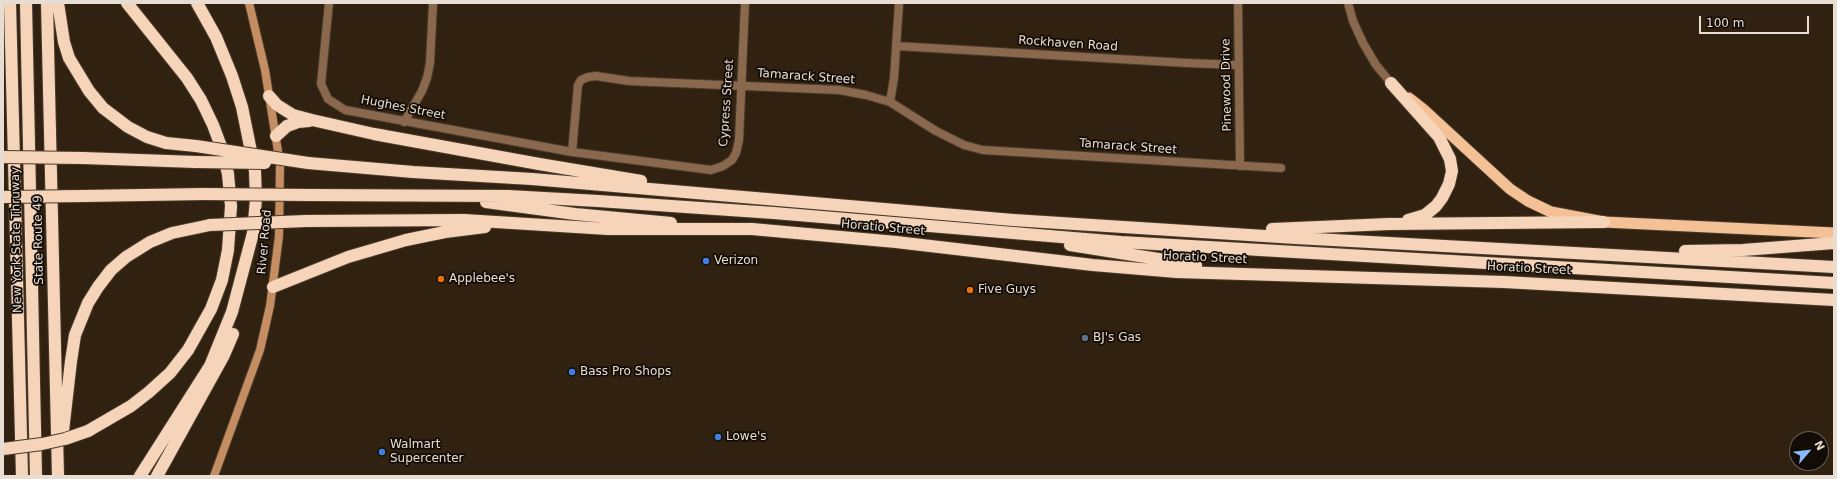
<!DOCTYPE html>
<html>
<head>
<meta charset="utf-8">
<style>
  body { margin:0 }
  #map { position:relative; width:1837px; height:479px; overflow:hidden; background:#302110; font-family:"DejaVu Sans",sans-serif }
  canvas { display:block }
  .frame { position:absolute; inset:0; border:4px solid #e7ddd2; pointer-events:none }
  .north { position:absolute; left:1789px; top:431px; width:40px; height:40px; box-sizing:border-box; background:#130c06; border:1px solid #686058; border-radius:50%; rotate:62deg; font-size:11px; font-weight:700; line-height:16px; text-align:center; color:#e7ddd2 }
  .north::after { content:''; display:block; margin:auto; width:14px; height:18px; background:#8cb9fc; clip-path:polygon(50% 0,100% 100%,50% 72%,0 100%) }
  .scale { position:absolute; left:1699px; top:16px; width:110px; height:18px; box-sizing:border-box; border:2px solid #e7ddd2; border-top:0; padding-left:5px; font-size:12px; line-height:14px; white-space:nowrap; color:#e7ddd2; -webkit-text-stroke:3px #130c06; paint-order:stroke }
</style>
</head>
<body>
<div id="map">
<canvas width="1837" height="479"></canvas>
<div class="frame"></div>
<div class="north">N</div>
<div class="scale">100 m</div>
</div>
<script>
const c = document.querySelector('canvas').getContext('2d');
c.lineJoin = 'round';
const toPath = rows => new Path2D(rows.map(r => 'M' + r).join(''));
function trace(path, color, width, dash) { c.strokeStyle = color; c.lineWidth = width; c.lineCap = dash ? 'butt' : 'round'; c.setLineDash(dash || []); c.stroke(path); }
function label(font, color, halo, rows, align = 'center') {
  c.font = font + ' "DejaVu Sans",sans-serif'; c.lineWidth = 3.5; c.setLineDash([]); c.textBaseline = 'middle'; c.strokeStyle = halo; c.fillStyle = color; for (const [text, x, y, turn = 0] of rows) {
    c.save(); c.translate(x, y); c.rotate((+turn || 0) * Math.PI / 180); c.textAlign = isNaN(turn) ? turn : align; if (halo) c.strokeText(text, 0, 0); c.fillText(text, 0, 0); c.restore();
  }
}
const minor = toPath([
  [329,3,321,84,328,99,345,110,572,152,711,170,723,166,732,160,736,153,739,140,745,3],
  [1238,3,1240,166],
  [896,46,1187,63,1238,65],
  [890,102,894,78,899,3],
  [404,122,422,91,427,78,430,63,433,3],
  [572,152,578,85,581,80,588,77,596,76,629,81,839,90,866,95,890,102,936,131,964,145,983,150,1281,168]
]);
const tertiary = toPath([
  [1348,3,1353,21,1363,43,1376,65,1391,83]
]);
const secondary = toPath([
  [214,476,260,350,270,306,279,236,280,164,265,70,249,3]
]);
const trunk = toPath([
  [1409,98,1423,109,1510,189,1528,201,1551,212,1604,222,1834,233]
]);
const motorway = toPath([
  [10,3,22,476],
  [26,3,36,476],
  [47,3,58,476],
  [58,3,64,42,69,58,89,91,103,108,128,127,147,137,166,143,196,146],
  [1391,83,1439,137,1450,159,1452,171,1449,184,1442,198,1436,206,1425,215,1408,220],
  [269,96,277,105,293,115,312,120,374,134,539,164,641,181],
  [276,136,287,126,298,122,309,121],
  [83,158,196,162],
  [308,163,413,172,532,179,1013,220,1296,238,1834,267],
  [309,195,508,196,598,201,774,213,1121,242,1834,283],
  [83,196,204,194],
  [486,202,575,214,671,223],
  [306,221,464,220,608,229,752,229,896,242,1093,265,1177,272,1504,282,1834,300],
  [1272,229,1389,224,1604,222],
  [1070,245,1196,265],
  [1685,251,1743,250,1834,243],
  [273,287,348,257,406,240,445,232,485,227],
  [63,431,71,361,75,335,88,303,98,287,111,270,126,257,150,242,172,233,210,225],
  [88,431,131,406,149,392,170,373,188,350,211,309,222,280,228,250,231,206,228,174,222,149,213,125,201,100,187,78,127,3],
  [140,476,210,366,232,312,253,233,256,199,255,171,242,107,232,76,216,37,197,3],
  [157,476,224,355,233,334]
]);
trace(minor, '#4a3b2b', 10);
trace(tertiary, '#4a3b2b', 10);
trace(secondary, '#4a3b2b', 10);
trace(trunk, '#4a3b2b', 13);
trace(motorway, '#4a3b2b', 14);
trace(minor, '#8a684d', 8);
trace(tertiary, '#8a684d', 8);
trace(secondary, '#c48e62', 8);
trace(trunk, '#f4c096', 11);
trace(motorway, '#f6d4b9', 12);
const motorwayBridge = toPath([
  [196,146,308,163],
  [3,157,83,158],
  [196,162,265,163],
  [204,194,309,195],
  [3,197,83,196],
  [210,225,306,221],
  [3,449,42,444,65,439,88,431]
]);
trace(motorwayBridge, '#4a3b2b', 14, []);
trace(motorwayBridge, '#f6d4b9', 12);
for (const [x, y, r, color] of [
  [706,261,4,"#3f7fe0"],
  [441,279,4,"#e8710a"],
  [970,290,4,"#e8710a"],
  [1085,338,4,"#5c6f8a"],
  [572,372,4,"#3f7fe0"],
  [718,437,4,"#3f7fe0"],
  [382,452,4,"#3f7fe0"]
]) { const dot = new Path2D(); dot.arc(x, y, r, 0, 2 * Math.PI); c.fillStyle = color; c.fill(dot); trace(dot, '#130c06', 1.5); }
label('12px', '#e7ddd2', '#130c06', [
  ["Rockhaven Road",1068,44,4],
  ["Tamarack Street",806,77,4],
  ["Pinewood Drive",1227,85,-91],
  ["Cypress Street",727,103,-86],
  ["Hughes Street",403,108,11],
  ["Tamarack Street",1128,147,4],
  ["Horatio Street",883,228,5],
  ["New York State Thruway",17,240,-91],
  ["State Route 49",39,240,-91],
  ["River Road",265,242,-85],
  ["Horatio Street",1205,258,3],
  ["Horatio Street",1529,269,3]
]);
label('12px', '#e7ddd2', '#130c06', [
  ["Verizon",714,261],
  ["Applebee's",449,279],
  ["Five Guys",978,290],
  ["BJ's Gas",1093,338],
  ["Bass Pro Shops",580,372],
  ["Lowe's",726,437],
  ["Walmart",390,445],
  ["Supercenter",390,459]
], 'left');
</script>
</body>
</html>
